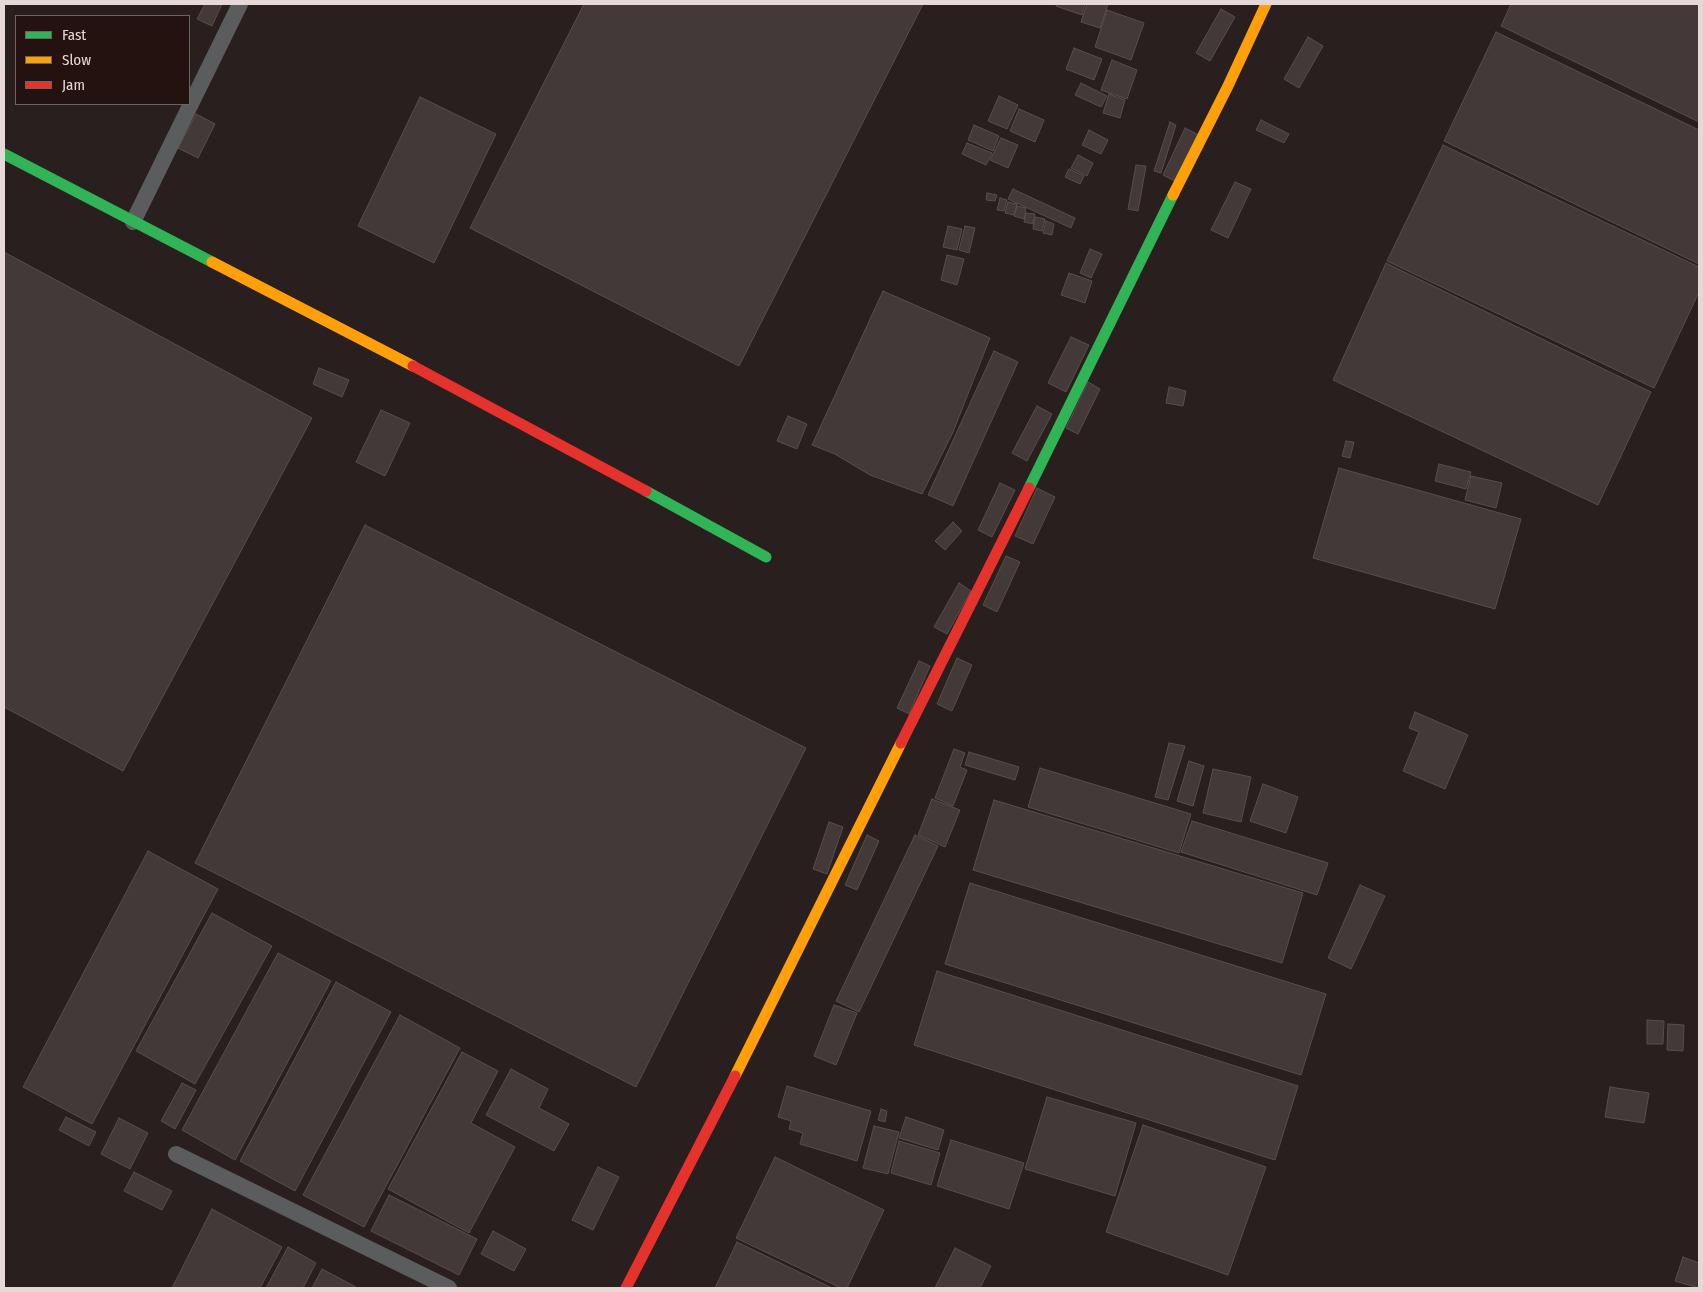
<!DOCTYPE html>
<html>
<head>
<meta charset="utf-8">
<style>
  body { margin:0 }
  #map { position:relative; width:1703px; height:1292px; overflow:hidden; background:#291f1e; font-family:"Fira Sans Condensed",sans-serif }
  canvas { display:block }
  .frame { position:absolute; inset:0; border:5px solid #e5d8d6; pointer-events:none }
  .legend { position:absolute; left:15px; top:15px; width:175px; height:90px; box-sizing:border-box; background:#241210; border:1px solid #71615f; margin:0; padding:6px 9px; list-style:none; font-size:15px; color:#e5d8d6 }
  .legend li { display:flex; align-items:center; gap:10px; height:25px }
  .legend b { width:25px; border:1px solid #71615f }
</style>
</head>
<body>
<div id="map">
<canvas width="1703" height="1292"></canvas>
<div class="frame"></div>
<ul class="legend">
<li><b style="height:6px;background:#30b455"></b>Fast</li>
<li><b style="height:6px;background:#ff9f0a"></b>Slow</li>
<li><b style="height:6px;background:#e5322d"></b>Jam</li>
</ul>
</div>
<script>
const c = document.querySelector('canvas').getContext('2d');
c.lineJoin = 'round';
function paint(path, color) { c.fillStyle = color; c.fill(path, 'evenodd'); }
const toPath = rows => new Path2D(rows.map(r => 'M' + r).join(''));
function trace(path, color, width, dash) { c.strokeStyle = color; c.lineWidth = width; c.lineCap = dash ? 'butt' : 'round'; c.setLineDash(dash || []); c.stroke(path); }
const building = toPath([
  [205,4,222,4,212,26,197,19,205,4],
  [584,4,923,4,739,366,470,228,584,4],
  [1057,4,1085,4,1082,15,1056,6,1057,4],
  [1087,4,1108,4,1100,28,1081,22,1087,4],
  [1511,4,1699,4,1699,122,1501,26,1511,4],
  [1221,9,1235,17,1210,61,1196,53,1221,9],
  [1107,10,1144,23,1131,60,1095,47,1107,10],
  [1496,32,1699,130,1699,264,1444,141,1496,32],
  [1308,37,1323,46,1299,88,1284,79,1308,37],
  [1074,48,1102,59,1094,80,1066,69,1074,48],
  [1112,60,1137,70,1127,99,1101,90,1112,60],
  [1081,83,1107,96,1101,107,1075,95,1081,83],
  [1109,94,1125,100,1120,118,1103,113,1109,94],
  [999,96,1018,105,1007,129,988,121,999,96],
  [420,97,496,134,434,263,358,226,420,97],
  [1019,109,1044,120,1035,142,1010,131,1019,109],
  [196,114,215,124,198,158,178,148,196,114],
  [1261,120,1289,134,1284,143,1256,130,1261,120],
  [1170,122,1176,125,1161,173,1154,171,1170,122],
  [974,125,999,136,993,151,968,140,974,125],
  [1185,128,1199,135,1177,182,1163,175,1185,128],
  [1089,130,1108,140,1101,154,1082,145,1089,130],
  [1001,138,1018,145,1008,168,990,160,1001,138],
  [967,143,992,153,986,165,962,154,967,143],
  [1443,145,1699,267,1699,292,1654,388,1387,261,1443,145],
  [1078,155,1093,163,1087,176,1071,168,1078,155],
  [1136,165,1146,166,1138,211,1128,209,1136,165],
  [1069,169,1084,176,1080,184,1065,177,1069,169],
  [1235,182,1251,189,1228,238,1211,230,1235,182],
  [1013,189,1075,218,1071,228,1008,199,1013,189],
  [987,193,997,195,995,201,986,200,987,193],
  [1000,198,1007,200,1004,211,997,210,1000,198],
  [1008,202,1017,204,1014,215,1005,213,1008,202],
  [1017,206,1026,208,1024,219,1014,216,1017,206],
  [1026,213,1035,214,1033,224,1024,222,1026,213],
  [1035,217,1045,219,1042,231,1033,229,1035,217],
  [1046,221,1054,224,1052,235,1043,233,1046,221],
  [948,226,962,229,957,250,943,247,948,226],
  [965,226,975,228,969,253,959,250,965,226],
  [1090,249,1102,254,1091,278,1080,273,1090,249],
  [4,252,312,418,123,771,4,707,4,252],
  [947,255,964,259,957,285,941,280,947,255],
  [1386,263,1651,392,1598,505,1333,380,1386,263],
  [1069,273,1092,281,1085,303,1061,295,1069,273],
  [883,291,990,338,953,432,922,494,870,475,835,454,812,445,883,291],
  [1071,337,1089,345,1066,392,1048,383,1071,337],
  [994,351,1018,362,953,506,928,495,994,351],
  [319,368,349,380,342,397,313,384,319,368],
  [1088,382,1100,389,1078,434,1066,428,1088,382],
  [1169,387,1186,391,1183,406,1166,403,1169,387],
  [1037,406,1052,414,1027,461,1012,453,1037,406],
  [381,410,410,423,385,476,356,462,381,410],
  [788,416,807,424,797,449,777,441,788,416],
  [1346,441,1354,442,1350,458,1342,456,1346,441],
  [1439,464,1471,472,1466,489,1435,481,1439,464],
  [1339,468,1521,519,1495,609,1313,558,1339,468],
  [1471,476,1502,483,1496,508,1465,500,1471,476],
  [1000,483,1015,490,992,537,978,530,1000,483],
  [1037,488,1055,497,1033,544,1015,536,1037,488],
  [953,522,962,531,945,550,935,541,953,522],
  [365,525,806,748,636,1087,195,863,365,525],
  [1006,556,1020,562,997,612,983,605,1006,556],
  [959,583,971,591,947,634,934,627,959,583],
  [957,658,972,665,952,711,937,704,957,658],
  [919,661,930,666,909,714,897,708,919,661],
  [1415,712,1468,735,1445,789,1403,771,1419,732,1409,728,1415,712],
  [1169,743,1185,746,1168,800,1155,797,1169,743],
  [954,749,965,753,960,767,967,770,953,806,935,798,954,749],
  [969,752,1019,767,1015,780,965,765,969,752],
  [1189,761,1204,766,1193,806,1177,801,1189,761],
  [1040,768,1191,814,1179,853,1028,807,1040,768],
  [1213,769,1251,777,1241,822,1203,813,1213,769],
  [1263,784,1298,797,1286,833,1250,821,1263,784],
  [932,799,960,810,945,847,918,835,932,799],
  [994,800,1303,893,1282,963,973,870,994,800],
  [1192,821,1328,863,1317,895,1181,852,1192,821],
  [829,822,843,827,827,874,813,869,829,822],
  [867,835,879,841,857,890,845,885,867,835],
  [915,835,938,846,859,1012,836,1001,915,835],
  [148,851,218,889,92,1124,23,1087,148,851],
  [970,883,1326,994,1301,1075,945,964,970,883],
  [1360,885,1385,896,1351,969,1328,958,1360,885],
  [212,913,272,946,195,1084,136,1051,212,913],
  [278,953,331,981,235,1160,182,1130,278,953],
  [937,971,1298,1086,1275,1160,914,1045,937,971],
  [336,982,391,1012,295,1191,240,1161,336,982],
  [834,1005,857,1013,836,1065,814,1056,834,1005],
  [400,1015,460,1048,364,1227,303,1195,400,1015],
  [1647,1020,1664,1021,1663,1044,1647,1044,1647,1020],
  [1668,1024,1684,1025,1683,1051,1667,1050,1668,1024],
  [462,1052,498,1071,471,1123,515,1147,469,1233,388,1189,462,1052],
  [511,1069,548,1089,539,1108,569,1124,554,1151,486,1115,511,1069],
  [182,1083,196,1090,175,1129,161,1121,182,1083],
  [787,1086,871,1111,857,1161,800,1144,803,1133,789,1129,791,1121,778,1117,787,1086],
  [1610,1087,1649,1093,1644,1123,1605,1117,1610,1087],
  [1047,1097,1136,1123,1115,1196,1025,1169,1047,1097],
  [881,1109,887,1111,885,1122,878,1120,881,1109],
  [66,1117,96,1132,89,1146,59,1130,66,1117],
  [906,1117,944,1130,938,1150,899,1138,906,1117],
  [119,1118,148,1133,130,1169,101,1154,119,1118],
  [1143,1125,1266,1167,1228,1275,1106,1232,1143,1125],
  [874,1126,899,1132,888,1174,863,1168,874,1126],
  [951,1140,1024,1163,1009,1209,937,1186,951,1140],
  [899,1141,940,1153,931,1185,891,1173,899,1141],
  [775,1157,884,1210,847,1288,841,1288,736,1238,775,1157],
  [598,1167,619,1177,593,1230,572,1220,598,1167],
  [134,1172,172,1191,162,1210,124,1191,134,1172],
  [389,1195,477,1239,459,1275,371,1231,389,1195],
  [212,1209,282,1247,260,1288,172,1288,212,1209],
  [493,1231,526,1249,514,1271,481,1254,493,1231],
  [737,1242,832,1288,715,1288,737,1242],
  [288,1247,316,1263,303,1288,266,1288,288,1247],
  [955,1248,991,1266,980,1288,935,1288,955,1248],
  [1683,1257,1699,1263,1699,1288,1675,1281,1683,1257],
  [322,1269,356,1287,356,1288,312,1288,322,1269]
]);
paint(building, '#433938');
trace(building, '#574e4d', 1);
trace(toPath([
  [133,222,240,4],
  [176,1154,449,1288]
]), '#5b5c5d', 16);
trace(toPath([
  [4,154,212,262],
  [1029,488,1173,195],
  [646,491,766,557]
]), '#30b455', 11);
trace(toPath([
  [1173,195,1228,86,1266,4],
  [212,262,413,366],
  [735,1076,901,743]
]), '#ff9f0a', 11);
trace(toPath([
  [413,366,646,491],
  [901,743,1029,488],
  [626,1288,735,1076]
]), '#e5322d', 11);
</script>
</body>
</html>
